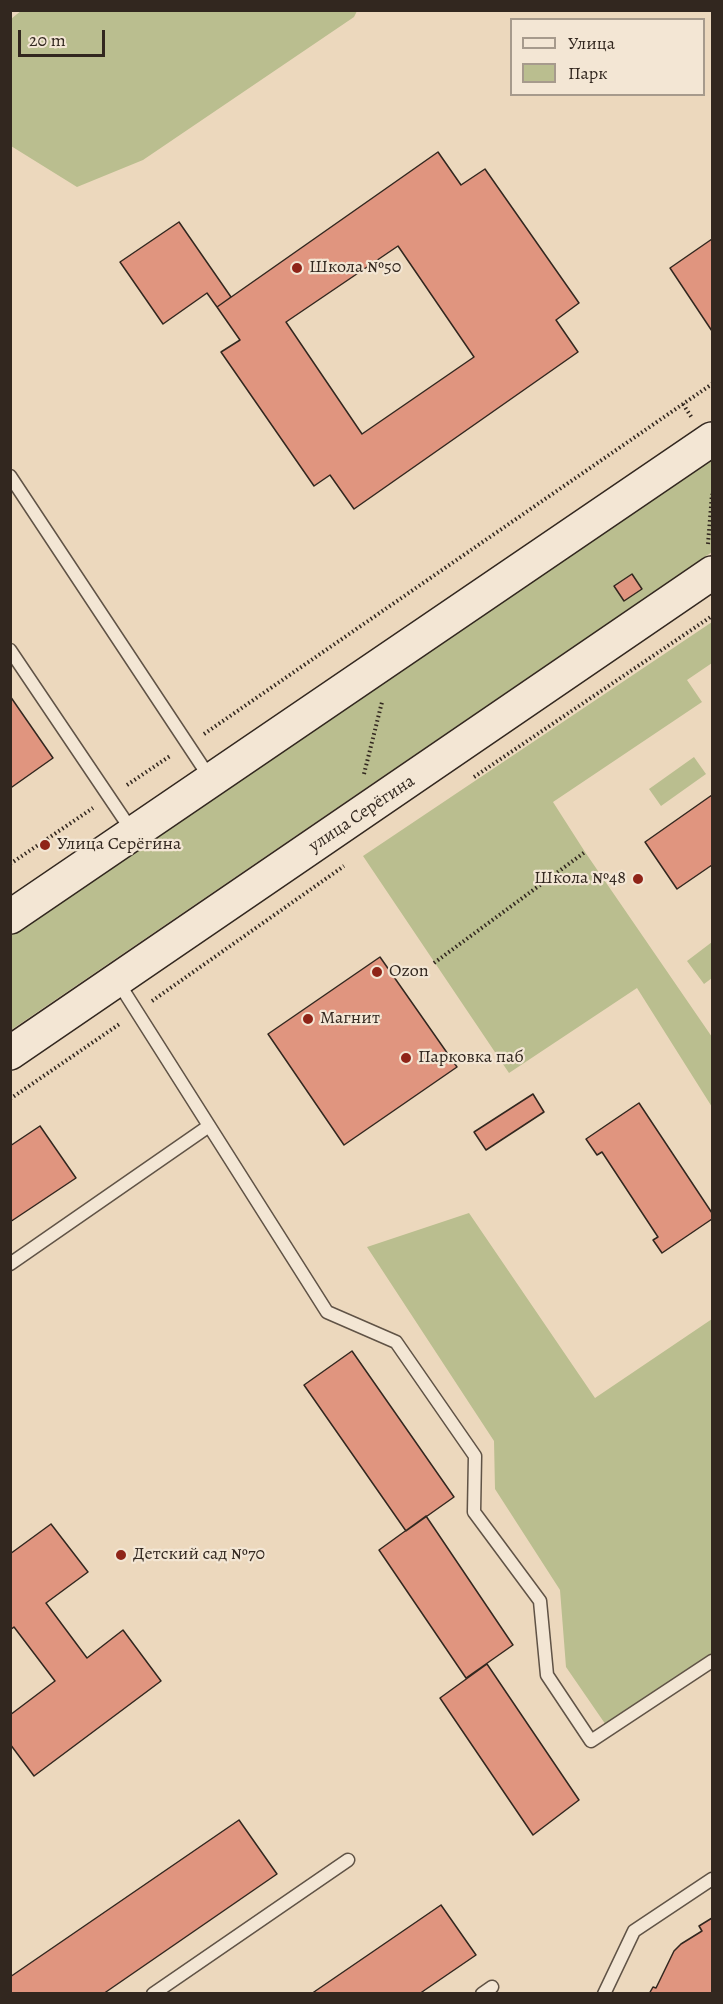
<!DOCTYPE html>
<html>
<head>
<meta charset="utf-8">
<style>
  body { margin:0 }
  #map { position:relative; width:723px; height:2004px; overflow:hidden; background:#ecd8bd; font-family:Alegreya,serif }
  canvas { display:block }
  .frame { position:absolute; inset:0; border:12px solid #32271f; pointer-events:none }
  .legend { position:absolute; left:510px; top:18px; width:195px; height:78px; box-sizing:border-box; background:#f3e6d4; border:2px solid #a69a8c; margin:0; padding:8px 10px; list-style:none; font-size:18px; color:#32271f }
  .legend li { display:flex; align-items:center; gap:12px; height:30px }
  .legend b { width:30px; border:2px solid #a69a8c }
  .scale { position:absolute; left:18px; top:30px; width:87px; height:27px; box-sizing:border-box; border:3px solid #32271f; border-top:0; padding-left:8px; font-size:18px; line-height:21px; white-space:nowrap; color:#32271f; -webkit-text-stroke:4px #f3e6d4; paint-order:stroke }
</style>
</head>
<body>
<div id="map">
<canvas width="723" height="2004"></canvas>
<div class="frame"></div>
<ul class="legend">
<li><b style="height:8px;background:#f3e6d4"></b>Улица</li>
<li><b style="height:16px;background:#babe8f"></b>Парк</li>
</ul>
<div class="scale">20 m</div>
</div>
<script>
const c = document.querySelector('canvas').getContext('2d');
c.lineJoin = 'round';
function paint(path, color) { c.fillStyle = color; c.fill(path, 'evenodd'); }
const toPath = rows => new Path2D(rows.map(r => 'M' + r).join(''));
function trace(path, color, width, dash) { c.strokeStyle = color; c.lineWidth = width; c.lineCap = dash ? 'butt' : 'round'; c.setLineDash(dash || []); c.stroke(path); }
function label(font, color, halo, rows, align = 'center') {
  c.font = font + ' Alegreya,serif'; c.lineWidth = 4.5; c.setLineDash([]); c.textBaseline = 'middle'; c.strokeStyle = halo; c.fillStyle = color; for (const [text, x, y, turn = 0] of rows) {
    c.save(); c.translate(x, y); c.rotate((+turn || 0) * Math.PI / 180); c.textAlign = isNaN(turn) ? turn : align; if (halo) c.strokeText(text, 0, 0); c.fillText(text, 0, 0); c.restore();
  }
}
paint(toPath([
  [22,10,357,10,357,11,354,17,143,160,77,187,11,146,11,19],
  [712,458,712,552,11,1030,10,934],
  [712,622,712,663,687,680,702,702,553,802,585,852,712,1037,712,1107,637,988,509,1073,363,856],
  [694,757,706,774,661,806,649,789],
  [712,942,712,978,704,984,687,961],
  [469,1213,595,1398,712,1319,712,1658,608,1728,566,1667,560,1590,495,1489,494,1441,367,1247]
]), '#babe8f');
const building = toPath([
  [438,152,461,185,485,169,579,303,556,320,578,352,354,509,330,475,314,486,221,352,240,340,217,307,438,152],
  [398,246,474,357,362,434,286,322,398,246],
  [179,222,231,297,217,307,207,293,163,324,120,262,179,222],
  [712,239,712,331,670,268,712,239],
  [632,574,642,589,624,601,614,586,632,574],
  [10,696,53,758,12,787,10,785,10,696],
  [712,795,712,865,677,889,645,842,712,795],
  [380,957,457,1067,344,1145,268,1034,380,957],
  [533,1094,544,1112,486,1150,474,1132,533,1094],
  [639,1103,712,1213,712,1219,662,1253,653,1240,658,1237,602,1152,597,1155,586,1139,639,1103],
  [40,1126,76,1178,10,1222,10,1146,40,1126],
  [352,1351,454,1497,406,1531,304,1385,352,1351],
  [426,1516,513,1645,466,1678,379,1550,426,1516],
  [51,1524,88,1572,46,1603,87,1658,123,1630,161,1681,34,1776,10,1744,10,1715,55,1681,14,1627,10,1630,10,1554,51,1524],
  [487,1664,579,1800,533,1835,440,1698,487,1664],
  [239,1820,277,1874,103,1994,10,1994,10,1977,239,1820],
  [441,1905,476,1955,419,1994,311,1994,441,1905],
  [712,1918,712,1994,649,1994,653,1987,656,1988,674,1951,681,1944,702,1931,699,1926,712,1918]
]);
paint(building, '#e0957f');
trace(building, '#32271f', 1.5);
const lane = toPath([
  [10,476,210,778],
  [10,650,132,831],
  [118,982,327,1312,396,1342,475,1456,474,1512,540,1601,547,1675,591,1741,712,1661],
  [10,1264,209,1126],
  [153,1994,348,1860],
  [482,1994,492,1987],
  [604,1994,634,1931,712,1879]
]);
const secondary = toPath([
  [10,917,712,439],
  [10,1053,712,573]
]);
trace(lane, '#605346', 15);
trace(secondary, '#32271f', 36);
trace(toPath([
  [683,404,692,418],
  [708,544,712,494],
  [204,734,712,384],
  [364,774,382,702],
  [474,777,712,616],
  [127,785,170,756],
  [10,864,93,808],
  [434,963,585,852],
  [152,1001,344,866],
  [10,1099,121,1023]
]), '#32271f', 4, [1.5, 3]);
trace(lane, '#f3e6d4', 12);
trace(secondary, '#f3e6d4', 33);
for (const [x, y, r, color] of [
  [297,268,6,"#8f2418"],
  [45,845,6,"#8f2418"],
  [638,879,6,"#8f2418"],
  [377,972,6,"#8f2418"],
  [308,1019,6,"#8f2418"],
  [406,1058,6,"#8f2418"],
  [121,1555,6,"#8f2418"]
]) { const dot = new Path2D(); dot.arc(x, y, r, 0, 2 * Math.PI); c.fillStyle = color; c.fill(dot); trace(dot, '#f3e6d4', 2); }
label('18px', '#32271f', '#f3e6d4', [
  ["Школа №50",309,268],
  ["Улица Серёгина",57,845],
  ["Школа №48",626,879,"right"],
  ["Ozon",389,972],
  ["Магнит",320,1019],
  ["Парковка паб",418,1058],
  ["Детский сад №70",133,1555]
], 'left');
label('18px', '#32271f', '#f3e6d4', [
  ["улица Серёгина",362,814,-34]
]);
</script>
</body>
</html>
